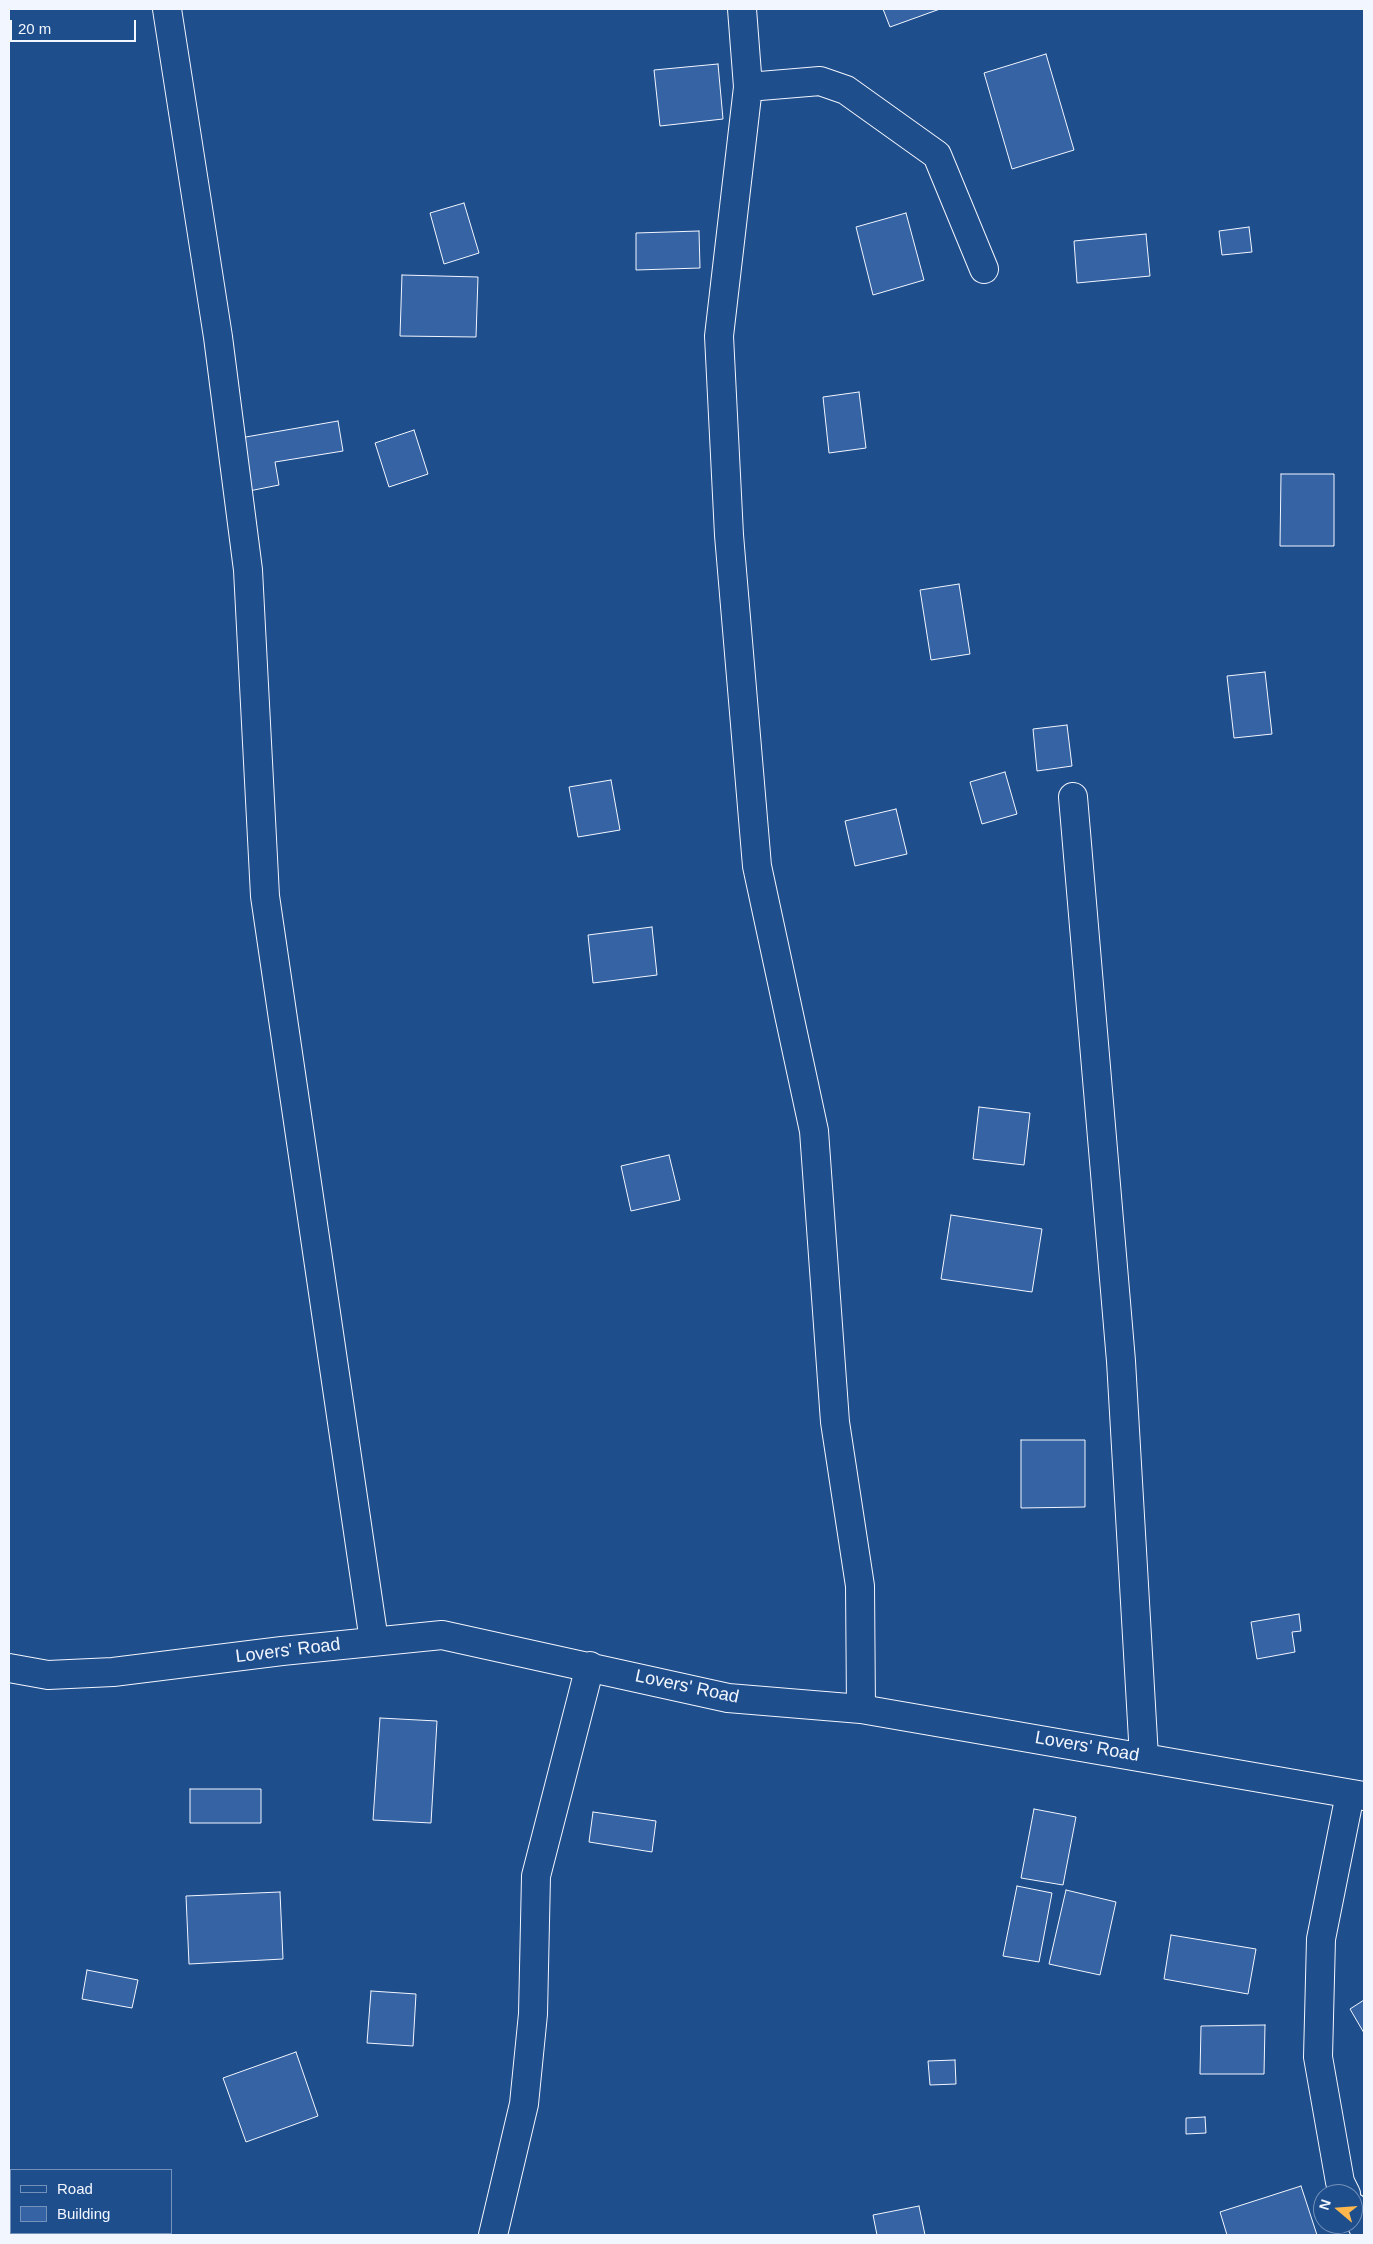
<!DOCTYPE html>
<html>
<head>
<meta charset="utf-8">
<style>
  body { margin:0 }
  #map { position:relative; width:1373px; height:2244px; overflow:hidden; background:#1f4e8c; font-family:Arial,sans-serif }
  canvas { display:block }
  .frame { position:absolute; inset:0; border:10px solid #f2f6ff; pointer-events:none }
  .legend { position:absolute; left:10px; top:2169px; width:162px; height:65px; box-sizing:border-box; background:#1f4e8c; border:1px solid #7391ba; margin:0; padding:6px 9px; list-style:none; font-size:15px; color:#f2f6ff }
  .legend li { display:flex; align-items:center; gap:10px; height:25px }
  .legend b { width:25px; border:1px solid #7391ba }
  .north { position:absolute; left:1313px; top:2184px; width:50px; height:50px; box-sizing:border-box; background:#1f4e8c; border:1px solid #7391ba; border-radius:50%; rotate:288deg; font-size:14px; font-weight:700; line-height:20px; text-align:center; color:#f2f6ff }
  .north::after { content:''; display:block; margin:auto; width:18px; height:22px; background:#ffb74d; clip-path:polygon(50% 0,100% 100%,50% 72%,0 100%) }
  .scale { position:absolute; left:10px; top:20px; width:126px; height:22px; box-sizing:border-box; border:2px solid #f2f6ff; border-top:0; padding-left:6px; font-size:15px; line-height:18px; white-space:nowrap; color:#f2f6ff; -webkit-text-stroke:4px #1f4e8c; paint-order:stroke }
</style>
</head>
<body>
<div id="map">
<canvas width="1373" height="2244"></canvas>
<div class="frame"></div>
<ul class="legend">
<li><b style="height:6px;background:#1f4e8c"></b>Road</li>
<li><b style="height:14px;background:#3563a3"></b>Building</li>
</ul>
<div class="north">N</div>
<div class="scale">20 m</div>
</div>
<script>
const c = document.querySelector('canvas').getContext('2d');
c.lineJoin = 'round';
function paint(path, color) { c.fillStyle = color; c.fill(path, 'evenodd'); }
const toPath = rows => new Path2D(rows.map(r => 'M' + r).join(''));
function trace(path, color, width, dash) { c.strokeStyle = color; c.lineWidth = width; c.lineCap = dash ? 'butt' : 'round'; c.setLineDash(dash || []); c.stroke(path); }
function label(font, color, halo, rows, align = 'center') {
  c.font = font + ' Arial,sans-serif'; c.lineWidth = 4; c.setLineDash([]); c.textBaseline = 'middle'; c.strokeStyle = halo; c.fillStyle = color; for (const [text, x, y, turn = 0] of rows) {
    c.save(); c.translate(x, y); c.rotate((+turn || 0) * Math.PI / 180); c.textAlign = isNaN(turn) ? turn : align; if (halo) c.strokeText(text, 0, 0); c.fillText(text, 0, 0); c.restore();
  }
}
const building = toPath([
  [883,9,940,9,890,27,883,9],
  [1046,54,1074,150,1012,169,984,73,1046,54],
  [718,64,723,119,660,126,654,70,718,64],
  [464,203,479,253,444,264,430,213,464,203],
  [906,213,924,280,873,295,856,227,906,213],
  [1249,227,1252,252,1222,255,1219,231,1249,227],
  [699,231,700,268,636,270,636,233,699,231],
  [1146,234,1150,276,1077,283,1074,241,1146,234],
  [402,275,478,277,476,337,400,336,402,275],
  [859,392,866,448,829,453,823,397,859,392],
  [338,421,343,451,275,462,279,485,249,491,240,438,338,421],
  [414,430,428,474,389,487,375,443,414,430],
  [1281,474,1334,474,1334,546,1280,546,1281,474],
  [959,584,970,654,931,660,920,590,959,584],
  [1265,672,1272,734,1234,738,1227,676,1265,672],
  [1067,725,1072,766,1037,771,1033,729,1067,725],
  [1005,772,1017,814,982,824,970,782,1005,772],
  [611,780,620,830,578,837,569,787,611,780],
  [896,809,907,854,855,866,845,821,896,809],
  [652,927,657,975,593,983,588,935,652,927],
  [979,1107,1030,1113,1024,1165,973,1159,979,1107],
  [669,1155,680,1200,631,1211,621,1166,669,1155],
  [951,1215,1042,1229,1032,1292,941,1279,951,1215],
  [1021,1440,1085,1440,1085,1507,1021,1508,1021,1440],
  [1299,1614,1301,1631,1292,1632,1295,1652,1257,1659,1251,1622,1299,1614],
  [380,1718,437,1721,431,1823,373,1820,380,1718],
  [190,1789,261,1789,261,1823,190,1823,190,1789],
  [1034,1809,1076,1817,1063,1885,1021,1878,1034,1809],
  [593,1812,656,1821,652,1852,589,1842,593,1812],
  [1017,1886,1052,1893,1039,1962,1003,1956,1017,1886],
  [1066,1890,1116,1902,1100,1975,1049,1964,1066,1890],
  [280,1892,283,1959,189,1964,186,1896,280,1892],
  [1171,1935,1256,1949,1248,1994,1164,1979,1171,1935],
  [87,1970,138,1980,132,2008,82,1999,87,1970],
  [371,1991,416,1994,413,2046,367,2043,371,1991],
  [1364,2000,1364,2033,1350,2009,1364,2000],
  [1265,2025,1264,2074,1200,2074,1201,2026,1265,2025],
  [296,2052,318,2116,246,2142,223,2078,296,2052],
  [955,2060,956,2084,930,2085,928,2061,955,2060],
  [1205,2117,1206,2133,1186,2134,1186,2118,1205,2117],
  [1301,2186,1317,2235,1227,2235,1220,2212,1301,2186],
  [919,2206,925,2235,877,2235,873,2215,919,2206]
]);
paint(building, '#3563a3');
trace(building, '#f2f6ff', 1);
const minor = toPath([
  [167,9,218,337,248,570,265,896,374,1641],
  [742,9,748,87,719,336,729,535,757,866,814,1131,835,1422,860,1586,861,1709],
  [748,87,820,81,846,90,937,155,984,269],
  [1073,797,1121,1361,1144,1757],
  [9,1668,48,1675,113,1672,282,1651,442,1635,728,1698,861,1709,1364,1796],
  [1346,2194,1340,2182,1318,2057,1321,1939,1350,1794],
  [1353,2207,1364,2229],
  [493,2235,524,2104,533,2014,536,1876,590,1666]
]);
trace(minor, '#f2f6ff', 30);
trace(minor, '#1f4e8c', 28);
label('18px', '#f2f6ff', '#1f4e8c', [
  ["Lovers' Road",288,1651,-7],
  ["Lovers' Road",687,1687,12],
  ["Lovers' Road",1087,1747,10]
]);
</script>
</body>
</html>
